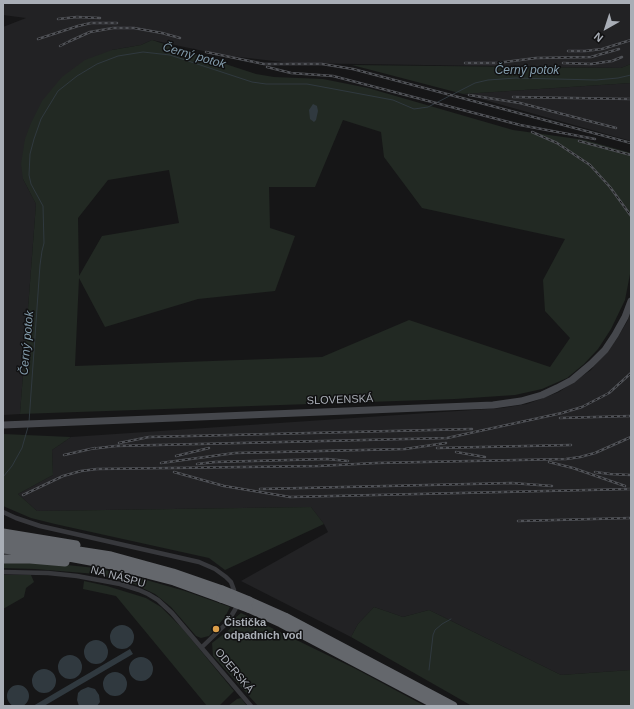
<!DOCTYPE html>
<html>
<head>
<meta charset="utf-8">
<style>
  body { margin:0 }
  #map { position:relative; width:634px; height:709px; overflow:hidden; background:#161617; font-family:Helvetica,sans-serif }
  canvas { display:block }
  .frame { position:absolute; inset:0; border:4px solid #a9aeb6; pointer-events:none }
  .north { position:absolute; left:586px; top:8px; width:40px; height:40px; -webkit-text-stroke:3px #111112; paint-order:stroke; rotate:219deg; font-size:11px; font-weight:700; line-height:16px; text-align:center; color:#a9aeb6 }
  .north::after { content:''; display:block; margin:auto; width:14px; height:18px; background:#a9aeb6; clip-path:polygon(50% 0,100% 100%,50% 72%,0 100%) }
</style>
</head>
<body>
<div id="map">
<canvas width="634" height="709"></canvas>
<div class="frame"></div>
<div class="north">N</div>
</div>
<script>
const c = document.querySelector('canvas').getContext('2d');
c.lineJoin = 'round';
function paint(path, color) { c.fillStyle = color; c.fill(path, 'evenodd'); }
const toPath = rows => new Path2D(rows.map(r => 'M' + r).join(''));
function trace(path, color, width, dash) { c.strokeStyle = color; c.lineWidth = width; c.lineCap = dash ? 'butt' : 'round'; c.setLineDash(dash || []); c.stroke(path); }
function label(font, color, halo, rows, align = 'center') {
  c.font = font + ' Helvetica,sans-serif'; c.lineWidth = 3; c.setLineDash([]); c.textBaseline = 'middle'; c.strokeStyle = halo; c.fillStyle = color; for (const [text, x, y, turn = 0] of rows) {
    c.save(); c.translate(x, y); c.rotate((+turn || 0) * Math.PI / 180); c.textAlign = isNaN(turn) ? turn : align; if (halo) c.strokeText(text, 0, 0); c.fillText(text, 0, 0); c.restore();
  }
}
paint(toPath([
  [3,3,631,3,631,64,621,68,291,63,222,55,152,40,141,45,112,50,23,179,36,204,20,414,3,415,3,27,26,18,3,15],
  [631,83,631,141,463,94],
  [631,311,631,670,561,675,429,610,403,617,374,607,358,624,351,637,241,581,328,532,324,524,311,507,37,511,18,494,53,475,52,450,71,437,502,408,527,404,559,392,591,370,616,340,627,322]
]), '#222224');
paint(toPath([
  [152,40,256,74,274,77,323,79,368,88,513,130,585,140,631,153,631,269,625,300,611,329,598,349,584,364,567,378,542,389,515,395,455,399,20,414,36,204,23,179,21,164,25,139,31,123,42,101,62,77,85,60,112,50,141,45],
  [343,120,381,132,384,157,422,208,565,239,543,280,545,311,570,338,550,367,409,320,322,357,75,366,79,278,105,327,198,299,275,291,295,236,270,228,269,187,315,187],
  [169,170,179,223,102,236,79,276,78,218,108,180],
  [631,64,631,83,463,94,352,65,621,68],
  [3,434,71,437,52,450,53,475,18,494,37,511,311,507,324,524,225,570,209,558,55,524,31,518,3,506],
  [3,562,38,562,96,568,136,577,185,591,230,607,225,617,209,636,201,638,196,636,171,607,155,594,134,584,96,574,35,569,3,568],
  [3,575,31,575,34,582,26,588,24,597,3,609],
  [84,581,107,586,146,598,161,607,182,628,234,691,219,706,207,706,116,596,83,589],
  [374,607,403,617,429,610,561,675,631,670,631,706,472,706,351,637,358,624],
  [241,613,356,669,425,706,258,706,213,656,212,643,230,629,235,618],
  [241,698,247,706,228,706,237,699]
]), '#222923');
paint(toPath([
  [313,104,317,106,318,111,316,120,314,122,310,119,309,110],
  '110 637a12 12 0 1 1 24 0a12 12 0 1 1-24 0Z',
  '84 652a12 12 0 1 1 24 0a12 12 0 1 1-24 0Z',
  [130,649,133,654,44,706,33,706],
  '58 667a12 12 0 1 1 24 0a12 12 0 1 1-24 0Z',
  '129 669a12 12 0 1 1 24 0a12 12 0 1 1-24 0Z',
  '32 681a12 12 0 1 1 24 0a12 12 0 1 1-24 0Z',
  '103 684a12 12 0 1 1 24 0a12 12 0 1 1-24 0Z',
  '7 696a11 11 0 1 1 22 0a11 11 0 1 1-22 0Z',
  [88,687,95,689,99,695,100,702,97,706,79,706,77,700,78,693,81,690]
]), '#30393f');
trace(toPath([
  [29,422,40,265,42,251,44,243,43,206,31,184,29,175,30,154,34,139,41,119,58,91,77,76,97,64,118,56,143,52,170,55,252,82,266,84,307,84,393,100,414,109,428,107,475,83,488,80,516,78,596,80,618,78,631,75],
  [3,477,12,466,22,448,28,427],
  [429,670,433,635,435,630,442,624,451,619]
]), '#30393f', 1);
trace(toPath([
  [3,512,16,518,40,526,199,562,215,569,226,577,231,582,234,590],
  [3,572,48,573,77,576,120,584,139,590,148,594,158,600,172,613,251,706],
  [202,647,227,623,236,608]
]), '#37383c', 4.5);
trace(toPath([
  [3,425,493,405,521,401,542,395,557,388,572,380,591,364,605,350,615,335,625,317,631,301]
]), '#45474c', 7);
trace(toPath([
  [3,533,76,545],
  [3,542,53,547,111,556,173,573,222,590],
  [3,549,58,555,112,565,174,581,221,598],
  [3,559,30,559,65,562],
  [249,601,285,617,453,706],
  [248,608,281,623,438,706]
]), '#64676c', 9);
const rail = toPath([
  [58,19,77,17,100,18],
  [38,39,78,26,91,23,117,23],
  [60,46,70,41,90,32,113,28,134,28,162,33,180,38],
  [568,51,585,51,602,49,631,40],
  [206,52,264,64,322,64,353,69,631,143],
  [465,63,497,63,536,58,591,57,619,49],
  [563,63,591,64,612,61,622,57],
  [267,67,291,73,333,76,520,125,595,139],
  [469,95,520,103,616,128],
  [513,97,631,99],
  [532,132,557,143,590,165,610,187,631,216],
  [579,141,631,155],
  [560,418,631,416],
  [119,443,149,437,472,429],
  [437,448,571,445],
  [90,449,116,446,447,438,562,413,582,407,609,393,631,373],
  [456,452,485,457],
  [64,455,95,448],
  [176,456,209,448],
  [549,462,573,468,625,486],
  [161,463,235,453,405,449,446,443],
  [197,464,215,462,327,459,348,461],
  [174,472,224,486,290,497,631,489],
  [595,472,610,474,631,475],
  [260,489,512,483,552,486],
  [23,495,63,476,81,471,97,469,318,466,376,463,566,459,580,457,595,453,631,437],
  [518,521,631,518]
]);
trace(rail, '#505257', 2.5);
trace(rail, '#111112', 1, [3]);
trace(toPath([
  [222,590,249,601],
  [221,598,248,608]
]), '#64676c', 9);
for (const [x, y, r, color] of [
  [216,629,4,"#dc9e49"]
]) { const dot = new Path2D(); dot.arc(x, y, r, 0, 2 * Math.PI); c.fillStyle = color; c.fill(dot); trace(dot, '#111112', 1.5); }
label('11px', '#a9aeb6', '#111112', [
  ["SLOVENSKÁ",340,400,-2],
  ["NA NÁSPU",118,577,15],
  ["ODERSKÁ",234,671,50]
]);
label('bold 11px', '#a9aeb6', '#111112', [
  ["Čistička",224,623],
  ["odpadních vod",224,636]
], 'left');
label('italic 12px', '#849dad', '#111112', [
  ["Černý potok",194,56,16],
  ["Černý potok",527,71],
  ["Černý potok",27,343,-85]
]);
</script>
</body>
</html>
